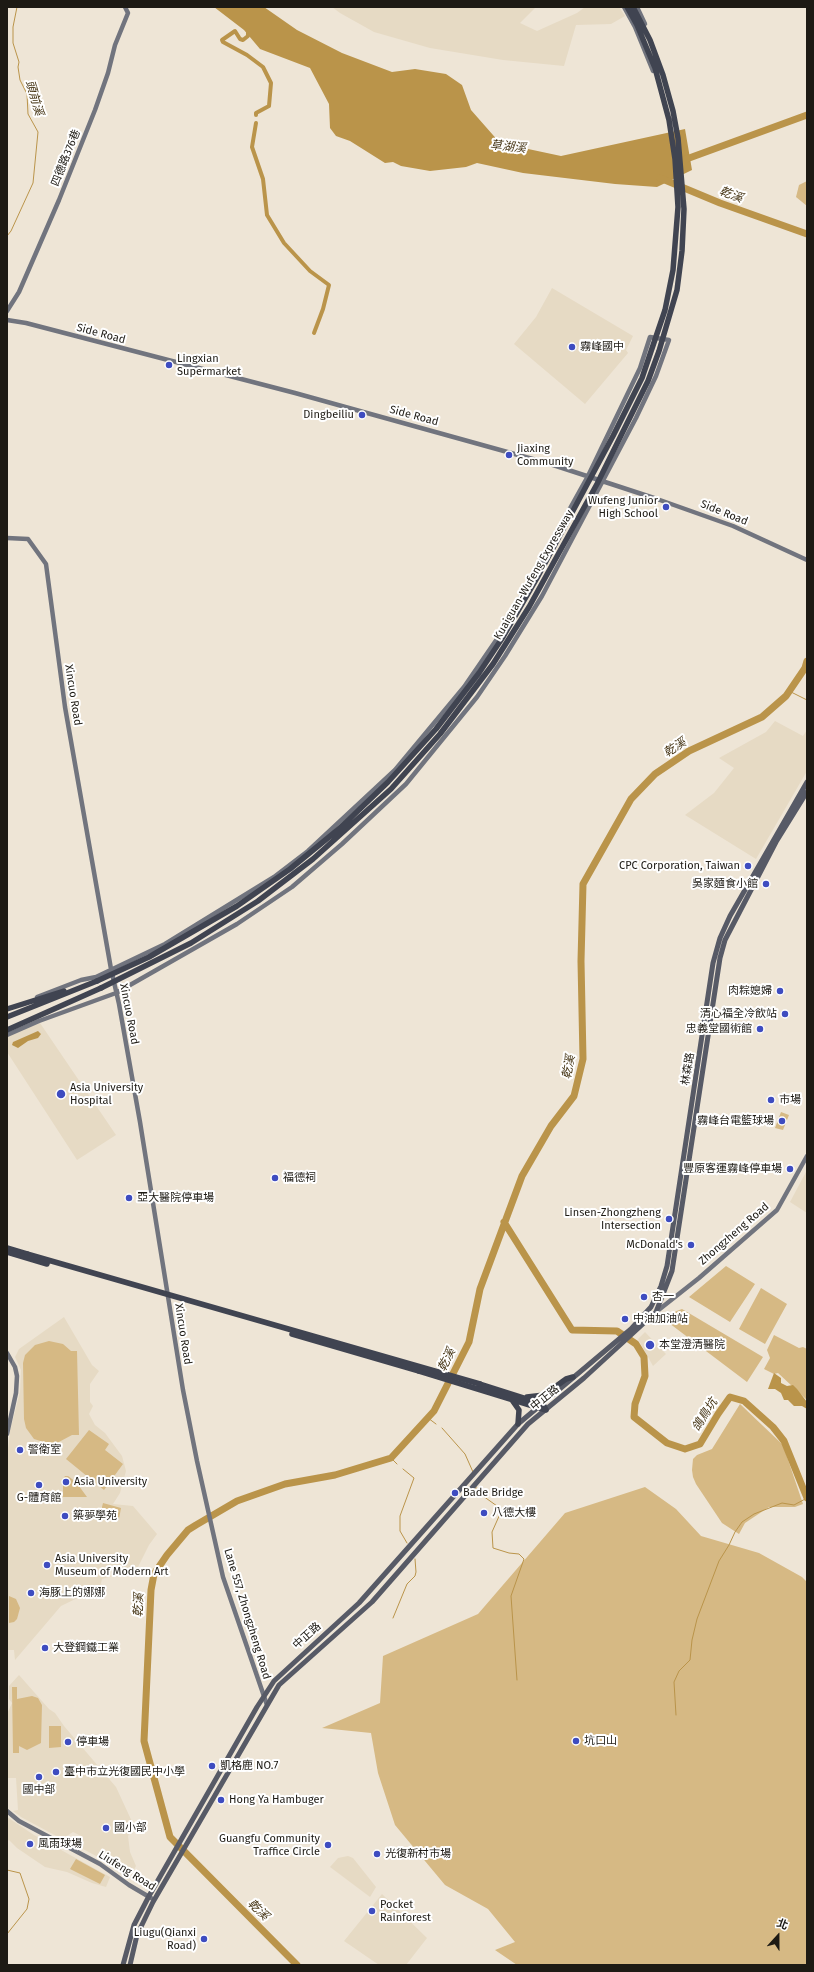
<!DOCTYPE html>
<html>
<head>
<meta charset="utf-8">
<style>
  body { margin:0 }
  #map { position:relative; width:814px; height:1972px; overflow:hidden; background:#eee5d6; font-family:"Fira Sans","Noto Sans TC",sans-serif }
  canvas { display:block }
  .frame { position:absolute; inset:0; border:8px solid #1d1a14; pointer-events:none }
  .north { position:absolute; left:758px; top:1916px; width:40px; height:40px; -webkit-text-stroke:3px #fff; paint-order:stroke; rotate:21deg; font-size:11px; font-weight:700; line-height:16px; text-align:center; color:#1d1a14 }
  .north::after { content:''; display:block; margin:auto; width:14px; height:18px; background:#1d1a14; clip-path:polygon(50% 0,100% 100%,50% 72%,0 100%) }
</style>
</head>
<body>
<div id="map">
<canvas width="814" height="1972"></canvas>
<div class="frame"></div>
<div class="north">北</div>
</div>
<script>
const c = document.querySelector('canvas').getContext('2d');
c.lineJoin = 'round';
function paint(path, color) { c.fillStyle = color; c.fill(path, 'evenodd'); }
const toPath = rows => new Path2D(rows.map(r => 'M' + r).join(''));
function trace(path, color, width, dash) { c.strokeStyle = color; c.lineWidth = width; c.lineCap = dash ? 'butt' : 'round'; c.setLineDash(dash || []); c.stroke(path); }
function label(font, color, halo, rows, align = 'center') {
  c.font = font + ' "Fira Sans","Noto Sans TC",sans-serif'; c.lineWidth = 4; c.setLineDash([]); c.textBaseline = 'middle'; c.strokeStyle = halo; c.fillStyle = color; for (const [text, x, y, turn = 0] of rows) {
    c.save(); c.translate(x, y); c.rotate((+turn || 0) * Math.PI / 180); c.textAlign = isNaN(turn) ? turn : align; if (halo) c.strokeText(text, 0, 0); c.fillText(text, 0, 0); c.restore();
  }
}
paint(toPath([
  [332,7,536,7,520,23,537,31,577,13,585,7,619,7,625,16,611,24,576,25,564,66,503,60,430,48,374,32,340,13],
  [552,288,633,336,626,350,628,353,585,404,514,344,536,317],
  [775,721,803,736,807,730,807,771,756,859,685,815,714,793,734,768,719,758,766,732],
  [40,1023,116,1135,77,1160,7,1052,7,1035],
  [807,1170,807,1213,790,1202],
  [64,1317,92,1365,99,1371,90,1384,90,1402,93,1406,89,1414,95,1425,105,1433,122,1456,126,1471,120,1493,113,1504,133,1506,157,1534,149,1545,137,1569,102,1579,100,1587,61,1606,15,1660,14,1650,8,1650,8,1449,10,1431,20,1392,21,1370,15,1357,19,1349],
  [645,1332,666,1354,653,1366,638,1339],
  [19,1675,49,1709,55,1713,64,1726,116,1787,134,1826,128,1836,130,1852,136,1866,130,1877,111,1864,83,1849,80,1842,81,1836,73,1832,62,1839,21,1817,13,1811,18,1810,16,1778,7,1778,7,1714,12,1703,9,1699,9,1686],
  [7,1817,34,1835,110,1877,106,1887,92,1883,67,1872,45,1867,17,1848,9,1840,7,1841],
  [348,1856,353,1858,376,1887,370,1897,330,1867,338,1858],
  [382,1894,427,1938,406,1965,379,1965,344,1941]
]), '#e6dac4');
paint(toPath([
  [807,181,807,206,796,197,799,185],
  [781,1112,789,1115,783,1130,775,1128],
  [726,1266,755,1284,730,1322,689,1297],
  [761,1288,787,1304,765,1344,739,1329],
  [682,1309,763,1357,747,1382,661,1317],
  [774,1335,799,1348,803,1347,807,1349,807,1400,778,1373,774,1374,764,1369,770,1358,767,1350],
  [49,1341,63,1344,71,1351,77,1351,79,1435,72,1435,57,1443,50,1444,34,1439,26,1428,24,1419,23,1363,25,1355,35,1345],
  [740,1404,783,1445,803,1504,795,1507,769,1507,745,1523,739,1534,722,1523,696,1484,693,1477,692,1470,693,1459,697,1455,712,1449],
  [89,1430,109,1444,105,1450,123,1464,104,1490,66,1459],
  [65,1476,68,1476,76,1482,87,1497,63,1497,63,1479],
  [645,1487,676,1509,701,1536,759,1553,802,1577,807,1582,807,1965,517,1965,495,1950,515,1942,488,1909,445,1885,395,1825,378,1773,371,1733,322,1728,380,1703,383,1656,478,1614,565,1513],
  [103,1503,121,1508,119,1519,100,1515],
  [9,1596,16,1599,20,1608,17,1619,14,1622,9,1623],
  [12,1687,17,1687,17,1699,32,1696,38,1698,42,1705,41,1743,27,1750,19,1746,19,1753,13,1753],
  [49,1726,61,1726,61,1747,49,1748],
  [76,1859,105,1875,100,1884,70,1869]
]), '#d6b984');
paint(toPath([
  [214,7,264,7,297,30,342,53,392,72,415,69,446,74,462,85,471,110,500,143,561,156,685,129,692,170,657,187,615,184,523,173,477,163,466,167,430,171,401,166,393,162,385,163,350,141,336,136,330,128,329,104,310,68,260,49,244,30],
  [38,1031,41,1034,38,1038,28,1041,18,1048,12,1045,13,1042],
  [774,1373,781,1378,781,1383,787,1386,793,1385,797,1389,807,1402,807,1409,802,1406,794,1406,788,1400,784,1400,781,1393,775,1389,768,1389]
]), '#ba944a');
trace(toPath([
  [7,236,11,231,33,183,38,132,28,114,27,94,20,80,18,67,19,62,13,43,13,27,17,7],
  [789,691,807,700],
  [428,1418,436,1424],
  [442,1428,465,1454,473,1472],
  [391,1458,397,1464],
  [403,1469,414,1478,400,1516,400,1531,407,1543],
  [476,1487,476,1491,497,1506,500,1514,492,1532,493,1548,509,1553,519,1554,524,1559,511,1596,517,1680],
  [393,1618,407,1584,415,1576,416,1572,415,1559],
  [676,1715,674,1682,679,1671,690,1660,692,1640,697,1619,719,1561,729,1545,735,1532,742,1522,754,1514,782,1503,794,1505,807,1498],
  [7,1870,20,1873,29,1899,27,1909,7,1934]
]), '#ba944a', 1);
trace(toPath([
  [248,30,248,36,243,40,240,39,235,31,222,40,223,42,247,55,263,67,271,83,269,106,256,113,256,115],
  [256,123,252,147,263,179,267,215,284,243,310,271,329,285,323,309,314,333]
]), '#ba944a', 4);
trace(toPath([
  [681,161,807,115],
  [660,178,720,203,807,234],
  [504,1222,572,1330,617,1331,636,1344,644,1357,645,1376,635,1404,634,1417,667,1443,685,1449,700,1444,718,1414,730,1397,744,1401,773,1427,784,1441,807,1498],
  [297,1965,170,1837,144,1741,151,1590,154,1574,167,1555,188,1530,196,1525,237,1501,285,1484,335,1475,391,1458,434,1411,469,1342,480,1289,522,1176,551,1126,574,1096,583,1059,581,961,583,884,631,799,655,774,689,751,762,717,786,696,805,668,807,661]
]), '#ba944a', 7);
trace(toPath([
  [624,7,635,27,653,71],
  [637,7,645,24],
  [7,311,19,292,59,200,95,110,108,73,115,45,128,13,125,7],
  [7,320,26,323,295,393,547,463,657,499,733,526,807,560],
  [7,538,28,539,46,564,65,707,111,969,119,1004,140,1122,183,1390,197,1461,223,1577,267,1705],
  [7,1035,39,1021,116,993,237,924,292,887,342,844,406,784,477,697,505,656,542,596,636,418,656,376,669,340,650,337,640,368,588,476,499,636,464,687,395,770,308,851,274,877,165,944,96,977,81,980,37,997],
  [656,1312,699,1278,777,1210,807,1156],
  [7,1353,15,1367,17,1376,16,1393,7,1434],
  [7,1811,19,1821,100,1864,129,1885,151,1898]
]), '#71747e', 4.5);
trace(toPath([
  [123,1965,134,1925,149,1896,257,1707,274,1681,359,1603,518,1424,631,1329,651,1307,661,1286,667,1266,713,963,720,938,730,916,807,782],
  [130,1965,137,1935,153,1902,279,1685,372,1602,528,1424,584,1378,656,1312,672,1271,720,958,725,940,776,842,807,792]
]), '#575a66', 5);
trace(toPath([
  [7,1009,64,991],
  [7,1017,97,981],
  [7,1030,101,988],
  [7,1248,27,1254],
  [419,1371,546,1410],
  [480,1384,543,1404,546,1410],
  [527,1397,544,1395,566,1379,573,1377],
  [512,1400,519,1410,518,1424]
]), '#404451', 5.5);
trace(toPath([
  [97,981,149,957,237,906,290,869,340,828,388,782,436,729,479,673,503,637,537,578,613,436,642,378,665,310,673,270,678,207,675,159,669,120,655,68,637,25,627,7],
  [101,988,191,943,258,901,313,859,391,789,440,734,493,664,529,607,597,484,648,381,659,351,677,290,682,251,684,209,678,138,673,111,663,75,650,40,633,7],
  [7,1252,47,1264],
  [27,1254,480,1384],
  [292,1334,419,1371]
]), '#404451', 5.5);
for (const [x, y, r, color] of [
  [572,347,4,"#3e4cc0"],
  [169,365,4,"#3e4cc0"],
  [362,415,4,"#3e4cc0"],
  [509,455,4,"#3e4cc0"],
  [666,507,4,"#3e4cc0"],
  [748,866,4,"#3e4cc0"],
  [766,884,4,"#3e4cc0"],
  [780,991,4,"#3e4cc0"],
  [785,1014,4,"#3e4cc0"],
  [760,1029,4,"#3e4cc0"],
  [61,1094,5,"#3e4cc0"],
  [771,1100,4,"#3e4cc0"],
  [782,1121,4,"#3e4cc0"],
  [790,1169,4,"#3e4cc0"],
  [275,1178,4,"#3e4cc0"],
  [129,1198,4,"#3e4cc0"],
  [669,1219,4,"#3e4cc0"],
  [691,1245,4,"#3e4cc0"],
  [644,1297,4,"#3e4cc0"],
  [625,1319,4,"#3e4cc0"],
  [650,1345,5,"#3e4cc0"],
  [20,1450,4,"#3e4cc0"],
  [66,1482,4,"#3e4cc0"],
  [39,1485,4,"#3e4cc0"],
  [455,1493,4,"#3e4cc0"],
  [484,1513,4,"#3e4cc0"],
  [65,1516,4,"#3e4cc0"],
  [47,1565,4,"#3e4cc0"],
  [31,1593,4,"#3e4cc0"],
  [45,1648,4,"#3e4cc0"],
  [576,1741,4,"#3e4cc0"],
  [68,1742,4,"#3e4cc0"],
  [212,1766,4,"#3e4cc0"],
  [56,1772,4,"#3e4cc0"],
  [39,1777,4,"#3e4cc0"],
  [221,1800,4,"#3e4cc0"],
  [106,1828,4,"#3e4cc0"],
  [30,1844,4,"#3e4cc0"],
  [328,1845,4,"#3e4cc0"],
  [377,1854,4,"#3e4cc0"],
  [372,1911,4,"#3e4cc0"],
  [204,1939,4,"#3e4cc0"]
]) { const dot = new Path2D(); dot.arc(x, y, r, 0, 2 * Math.PI); c.fillStyle = color; c.fill(dot); trace(dot, '#fff', 1.5); }
label('11px', '#1d1a14', '#fff', [
  ["四德路376巷",66,158,-68],
  ["Side Road",101,334,15],
  ["Side Road",414,416,15],
  ["Side Road",724,513,22],
  ["Kuaiguan-Wufeng Expressway",534,575,-60],
  ["Xincuo Road",73,695,81],
  ["Xincuo Road",129,1014,79],
  ["林森路",688,1069,-81],
  ["Zhongzheng Road",734,1234,-41],
  ["Xincuo Road",183,1334,81],
  ["中正路",545,1398,-39],
  ["Lane 557, Zhongzheng Road",247,1614,73],
  ["中正路",307,1636,-42],
  ["Liufeng Road",127,1871,32]
]);
label('11px', '#1d1a14', '#fff', [
  ["霧峰國中",580,347],
  ["Lingxian",177,359],
  ["Supermarket",177,372],
  ["Dingbeiliu",354,415,"right"],
  ["Jiaxing",517,449],
  ["Community",517,462],
  ["Wufeng Junior",658,501,"right"],
  ["High School",658,514,"right"],
  ["CPC Corporation, Taiwan",740,866,"right"],
  ["吳家麵食小館",758,884,"right"],
  ["肉粽媳婦",772,991,"right"],
  ["清心福全冷飲站",777,1014,"right"],
  ["忠義堂國術館",752,1029,"right"],
  ["Asia University",70,1088],
  ["Hospital",70,1101],
  ["市場",779,1100],
  ["霧峰台電籃球場",774,1121,"right"],
  ["豐原客運霧峰停車場",782,1169,"right"],
  ["福德祠",283,1178],
  ["亞大醫院停車場",137,1198],
  ["Linsen-Zhongzheng",661,1213,"right"],
  ["Intersection",661,1226,"right"],
  ["McDonald's",683,1245,"right"],
  ["杏一",652,1297],
  ["中油加油站",633,1319],
  ["本堂澄清醫院",659,1345],
  ["警衛室",28,1450],
  ["Asia University",74,1482],
  ["Bade Bridge",463,1493],
  ["G-體育館",39,1498,"center"],
  ["八德大樓",492,1513],
  ["築夢學苑",73,1516],
  ["Asia University",55,1559],
  ["Museum of Modern Art",55,1572],
  ["海豚上的娜娜",39,1593],
  ["大登鋼鐵工業",53,1648],
  ["坑口山",584,1741],
  ["停車場",76,1742],
  ["凱格鹿 NO.7",220,1766],
  ["臺中市立光復國民中小學",64,1772],
  ["國中部",39,1790,"center"],
  ["Hong Ya Hambuger",229,1800],
  ["國小部",114,1828],
  ["Guangfu Community",320,1839,"right"],
  ["Traffice Circle",320,1852,"right"],
  ["風雨球場",38,1844],
  ["光復新村市場",385,1854],
  ["Pocket",380,1905],
  ["Rainforest",380,1918],
  ["Liugu(Qianxi",196,1933,"right"],
  ["Road)",196,1946,"right"]
], 'left');
label('italic 12px', '#443313', '#fff', [
  ["頭前溪",34,98,74],
  ["草湖溪",508,147,6],
  ["乾溪",731,195,20],
  ["乾溪",675,748,-33],
  ["乾溪",569,1067,-79],
  ["乾溪",447,1360,-64],
  ["鴿鳥坑",705,1415,-57],
  ["乾溪",139,1605,-87],
  ["乾溪",258,1910,45]
]);
</script>
</body>
</html>
